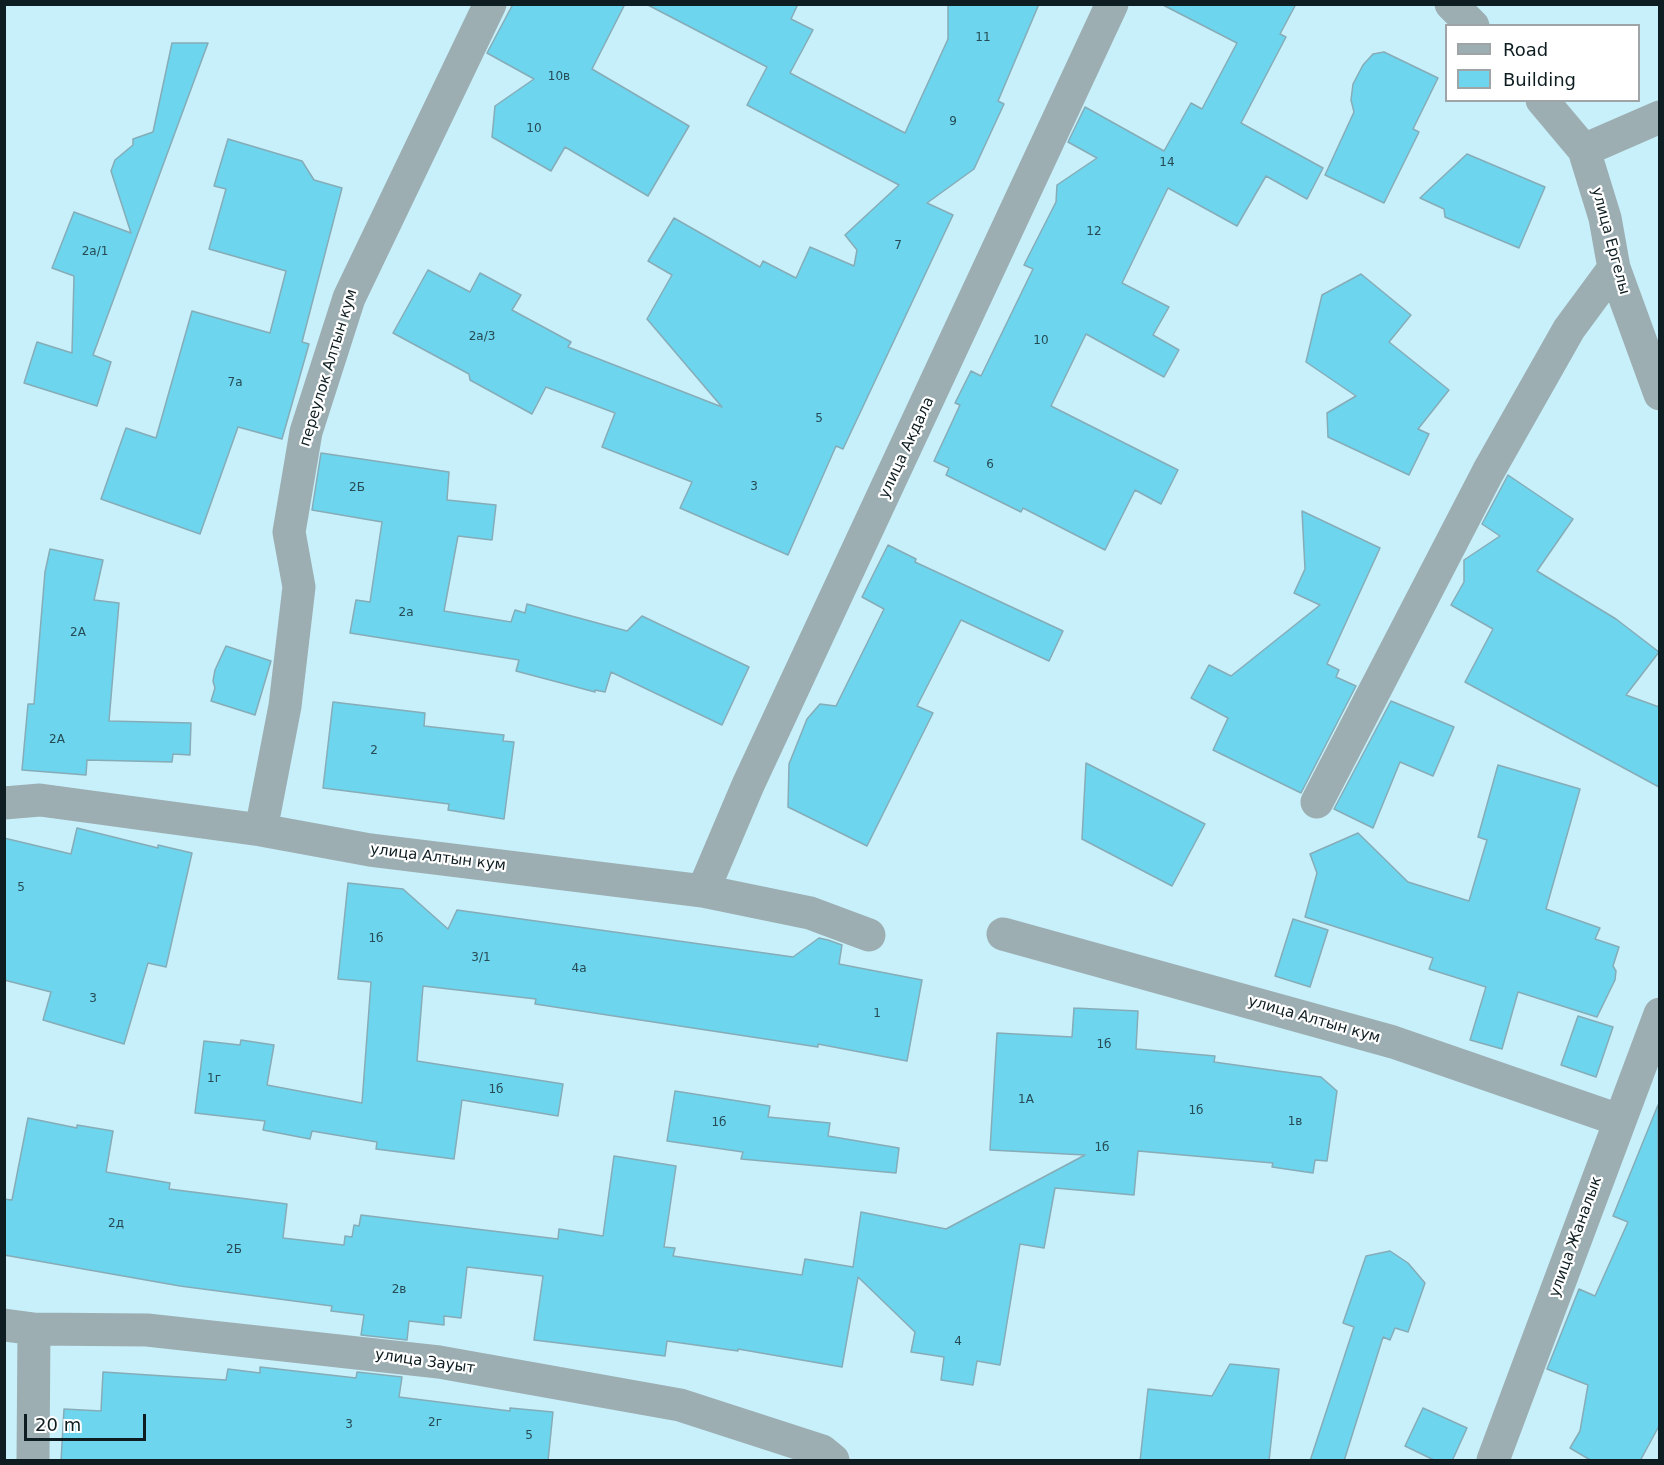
<!DOCTYPE html>
<html>
<head>
<meta charset="utf-8">
<style>
  body { margin:0 }
  #map { position:relative; width:1664px; height:1465px; overflow:hidden; background:#c7f0fb; font-family:"DejaVu Sans",sans-serif }
  canvas { display:block }
  .frame { position:absolute; inset:0; border:6px solid #0e1d21; pointer-events:none }
  .legend { position:absolute; left:1445px; top:24px; width:195px; height:78px; box-sizing:border-box; background:#fff; border:2px solid #9fa5a6; margin:0; padding:8px 10px; list-style:none; font-size:18px; color:#0e1d21 }
  .legend li { display:flex; align-items:center; gap:12px; height:30px }
  .legend b { width:30px; border:2px solid #9fa5a6 }
  .scale { position:absolute; left:24px; top:1414px; width:122px; height:27px; box-sizing:border-box; border:3px solid #0e1d21; border-top:0; padding-left:8px; font-size:18px; line-height:21px; white-space:nowrap; color:#0e1d21; -webkit-text-stroke:4px #fff; paint-order:stroke }
</style>
</head>
<body>
<div id="map">
<canvas width="1664" height="1465"></canvas>
<div class="frame"></div>
<ul class="legend">
<li><b style="height:8px;background:#9daeb2"></b>Road</li>
<li><b style="height:16px;background:#6dd5ee"></b>Building</li>
</ul>
<div class="scale">20 m</div>
</div>
<script>
const c = document.querySelector('canvas').getContext('2d');
c.lineJoin = 'round';
function paint(path, color) { c.fillStyle = color; c.fill(path, 'evenodd'); }
const toPath = rows => new Path2D(rows.map(r => 'M' + r).join(''));
function trace(path, color, width, dash) { c.strokeStyle = color; c.lineWidth = width; c.lineCap = dash ? 'butt' : 'round'; c.setLineDash(dash || []); c.stroke(path); }
function label(font, color, halo, rows, align = 'center') {
  c.font = font + ' "DejaVu Sans",sans-serif'; c.lineWidth = 4.5; c.setLineDash([]); c.textBaseline = 'middle'; c.strokeStyle = halo; c.fillStyle = color; for (const [text, x, y, turn = 0] of rows) {
    c.save(); c.translate(x, y); c.rotate((+turn || 0) * Math.PI / 180); c.textAlign = isNaN(turn) ? turn : align; if (halo) c.strokeText(text, 0, 0); c.fillText(text, 0, 0); c.restore();
  }
}
const building = toPath([
  [513,4,625,4,592,69,689,126,648,196,565,147,551,171,492,137,495,106,534,79,487,53,513,4],
  [646,4,798,4,791,19,813,30,790,73,905,133,948,39,948,4,1039,4,998,101,1004,104,974,169,927,203,953,215,843,449,836,446,788,555,680,508,692,482,602,447,615,413,546,387,532,414,470,380,469,374,393,333,428,270,470,292,480,273,521,295,512,310,571,342,568,347,722,407,647,319,672,275,648,261,674,218,760,267,763,261,796,278,810,247,854,266,857,250,845,235,899,185,747,105,767,67,646,4],
  [1161,4,1296,4,1280,34,1286,37,1241,123,1323,168,1307,199,1266,176,1237,226,1168,188,1122,283,1169,307,1153,335,1179,350,1164,377,1086,334,1051,406,1178,470,1161,504,1135,490,1105,550,1023,508,1021,512,946,475,949,468,934,461,960,405,955,403,971,371,981,376,1033,269,1024,265,1056,202,1057,185,1097,158,1068,142,1085,107,1164,151,1191,103,1202,109,1237,43,1161,4],
  [172,43,208,43,93,355,111,362,97,406,24,383,37,342,72,353,74,276,52,268,74,212,131,233,111,171,115,160,133,145,133,139,153,132,172,43],
  [1384,52,1438,78,1413,129,1419,132,1384,203,1325,175,1354,112,1351,100,1353,84,1363,65,1373,54,1384,52],
  [228,139,302,161,314,180,342,188,302,342,309,344,282,439,238,427,200,534,101,499,126,428,156,438,192,311,270,333,286,271,209,249,226,189,214,186,228,139],
  [1467,154,1545,187,1519,248,1445,217,1444,209,1420,198,1467,154],
  [1361,274,1411,315,1389,342,1449,390,1418,429,1429,434,1409,475,1328,437,1327,413,1356,396,1306,362,1322,295,1361,274],
  [321,453,449,472,447,500,496,505,492,540,458,536,444,611,511,622,515,610,525,613,527,604,627,631,642,616,749,667,722,725,611,672,605,692,595,690,595,692,516,671,519,660,350,633,356,600,370,602,382,522,312,510,321,453],
  [1508,475,1573,519,1537,571,1616,619,1659,652,1626,695,1659,707,1659,787,1465,682,1493,629,1451,605,1464,582,1464,560,1500,536,1482,524,1508,475],
  [1302,511,1380,548,1327,664,1339,670,1336,677,1356,686,1301,793,1213,750,1228,718,1191,698,1209,665,1231,676,1320,605,1294,593,1305,569,1302,511],
  [888,545,916,559,915,562,1063,631,1049,661,961,620,917,706,933,713,867,846,788,807,789,764,807,719,820,704,836,706,884,609,862,597,888,545],
  [50,549,103,560,94,600,119,603,109,721,191,723,190,755,173,754,172,762,87,760,86,775,22,770,28,704,34,704,45,572,50,549],
  [226,646,271,661,255,715,211,701,215,688,213,681,215,670,226,646],
  [1391,701,1454,727,1433,776,1400,762,1373,828,1334,809,1391,701],
  [333,702,425,713,424,726,504,735,503,741,514,742,504,819,448,810,449,804,323,788,333,702],
  [1086,763,1205,824,1172,886,1082,839,1086,763],
  [1498,765,1580,789,1546,909,1600,928,1595,939,1619,947,1613,966,1616,971,1615,980,1597,1017,1518,992,1502,1049,1470,1040,1486,987,1429,969,1433,958,1305,917,1317,873,1310,854,1358,833,1408,882,1469,901,1487,840,1478,837,1498,765],
  [77,828,158,848,158,845,192,853,166,967,148,963,124,1044,43,1020,51,992,4,980,4,838,71,854,77,828],
  [348,883,403,889,448,929,457,910,793,957,819,938,828,940,842,945,839,964,922,980,907,1061,818,1044,818,1047,535,1004,536,999,423,986,417,1061,563,1084,558,1116,462,1100,454,1159,376,1149,377,1142,312,1131,310,1139,263,1130,265,1121,195,1113,204,1041,240,1045,241,1040,274,1045,267,1085,362,1103,371,982,338,979,348,883],
  [1293,919,1328,930,1310,987,1275,976,1293,919],
  [1074,1008,1138,1011,1136,1049,1215,1056,1214,1062,1321,1077,1337,1091,1327,1161,1315,1160,1313,1173,1272,1167,1273,1163,1138,1151,1134,1195,1055,1188,1044,1248,1020,1244,1000,1365,977,1361,973,1385,941,1380,944,1357,911,1352,915,1332,858,1277,842,1367,738,1349,738,1351,667,1341,665,1356,534,1340,543,1276,467,1267,461,1318,444,1316,444,1325,409,1321,407,1340,361,1335,364,1315,331,1311,332,1306,180,1286,4,1255,4,1199,12,1200,28,1118,77,1128,77,1125,113,1131,106,1172,170,1183,169,1189,287,1204,283,1238,344,1245,345,1236,352,1237,354,1225,359,1226,361,1215,558,1239,559,1229,603,1236,614,1156,676,1166,664,1247,675,1248,673,1256,802,1275,805,1259,853,1267,861,1212,946,1229,1085,1155,990,1150,997,1033,1072,1037,1074,1008],
  [1578,1016,1613,1027,1596,1077,1561,1065,1578,1016],
  [675,1091,770,1106,768,1117,830,1123,828,1136,899,1148,896,1173,741,1159,743,1152,667,1141,675,1091],
  [1658,1105,1659,1426,1640,1461,1592,1461,1570,1448,1580,1431,1588,1385,1547,1369,1579,1289,1595,1296,1628,1222,1613,1216,1658,1105],
  [1390,1251,1408,1263,1425,1283,1408,1332,1395,1328,1390,1340,1383,1337,1344,1461,1310,1461,1354,1327,1343,1323,1366,1256,1390,1251],
  [1230,1364,1279,1369,1269,1461,1140,1461,1148,1389,1212,1396,1230,1364],
  [260,1367,356,1378,357,1372,402,1377,399,1397,510,1411,510,1408,553,1412,548,1461,61,1461,64,1409,101,1411,103,1372,226,1380,228,1369,260,1373,260,1367],
  [1423,1408,1467,1428,1452,1461,1436,1461,1405,1446,1423,1408]
]);
paint(building, '#6dd5ee');
trace(building, '#86acb7', 1.5);
trace(toPath([
  [1451,4,1473,26],
  [1542,100,1584,150,1605,218,1614,268,1660,394],
  [1584,150,1660,117],
  [1317,802,1488,472,1569,329,1614,268],
  [4,803,40,800,261,830,370,850,703,891,810,913,869,935],
  [261,830,285,706,299,587,289,532,306,432,349,298,490,4],
  [703,891,748,785,1112,4],
  [1003,934,1393,1042,1619,1120],
  [4,1325,34,1329,147,1330,439,1362,680,1405,822,1451,833,1460],
  [33,1460,34,1329],
  [1493,1460,1660,1014]
]), '#9daeb2', 33);
label('12px', '#264b54', null, [
  ["11",983,38],
  ["10в",559,77],
  ["9",953,122],
  ["10",534,129],
  ["14",1167,163],
  ["12",1094,232],
  ["7",898,246],
  ["2а/1",95,252],
  ["2а/3",482,337],
  ["10",1041,341],
  ["7а",235,383],
  ["5",819,419],
  ["6",990,465],
  ["3",754,487],
  ["2Б",357,488],
  ["2а",406,613],
  ["2А",78,633],
  ["2А",57,740],
  ["2",374,751],
  ["5",21,888],
  ["1б",376,939],
  ["3/1",481,958],
  ["4а",579,969],
  ["3",93,999],
  ["1",877,1014],
  ["1б",1104,1045],
  ["1г",214,1079],
  ["1б",496,1090],
  ["1А",1026,1100],
  ["1б",1196,1111],
  ["1в",1295,1122],
  ["1б",719,1123],
  ["1б",1102,1148],
  ["2д",116,1224],
  ["2Б",234,1250],
  ["2в",399,1290],
  ["4",958,1342],
  ["2г",435,1423],
  ["3",349,1425],
  ["5",529,1436]
]);
label('15px', '#0e1d21', '#fff', [
  ["улица Ергелы",1610,241,75],
  ["переулок Алтын кум",329,368,-73],
  ["улица Акдала",907,448,-65],
  ["улица Алтын кум",438,858,7],
  ["улица Алтын кум",1314,1020,16],
  ["улица Жаналык",1576,1237,-70],
  ["улица Зауыт",425,1362,8]
]);
</script>
</body>
</html>
